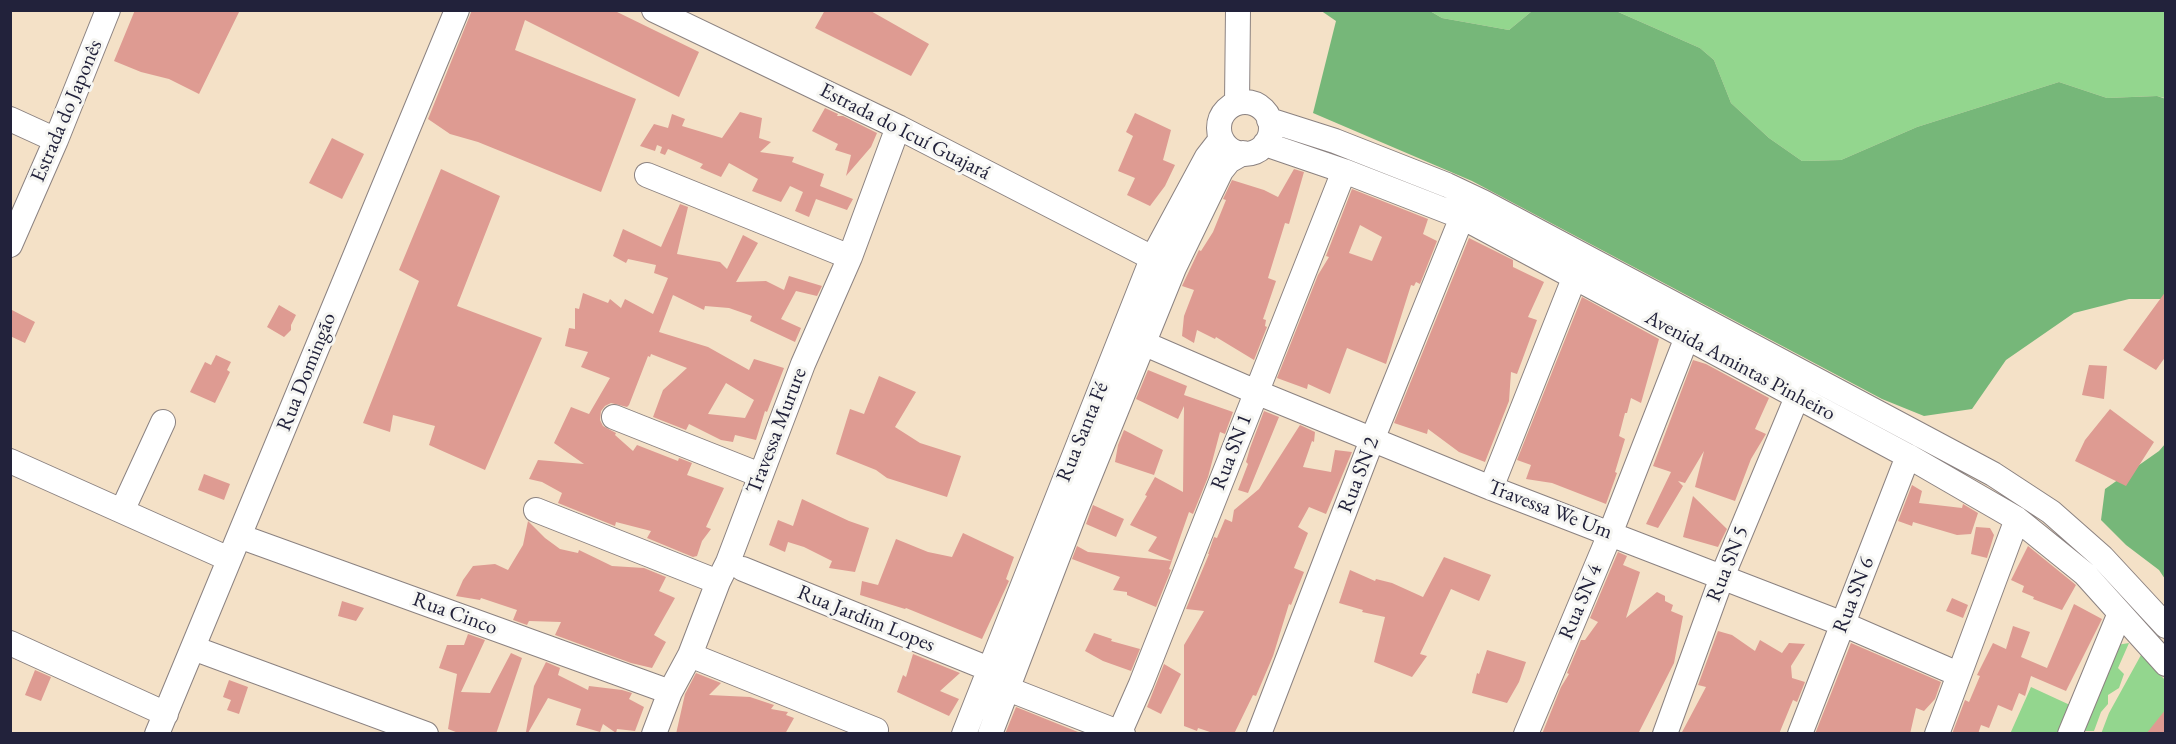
<!DOCTYPE html>
<html>
<head>
<meta charset="utf-8">
<style>
  body { margin:0 }
  #map { position:relative; width:2176px; height:744px; overflow:hidden; background:#f4e1c7; font-family:"EB Garamond",serif }
  canvas { display:block }
  .frame { position:absolute; inset:0; border:12px solid #22223b; pointer-events:none }
</style>
</head>
<body>
<div id="map">
<canvas width="2176" height="744"></canvas>
<div class="frame"></div>
</div>
<script>
const c = document.querySelector('canvas').getContext('2d');
c.lineJoin = 'round';
function paint(path, color) { c.fillStyle = color; c.fill(path, 'evenodd'); }
const toPath = rows => new Path2D(rows.map(r => 'M' + r).join(''));
function trace(path, color, width, dash) { c.strokeStyle = color; c.lineWidth = width; c.lineCap = dash ? 'butt' : 'round'; c.setLineDash(dash || []); c.stroke(path); }
function label(font, color, halo, rows, align = 'center') {
  c.font = font + ' "EB Garamond",serif'; c.lineWidth = 6; c.setLineDash([]); c.textBaseline = 'middle'; c.strokeStyle = halo; c.fillStyle = color; for (const [text, x, y, turn = 0] of rows) {
    c.save(); c.translate(x, y); c.rotate((+turn || 0) * Math.PI / 180); c.textAlign = isNaN(turn) ? turn : align; if (halo) c.strokeText(text, 0, 0); c.fillText(text, 0, 0); c.restore();
  }
}
paint(toPath([
  [1430,11,1532,11,1509,30,1442,18],
  [1616,11,2165,11,2165,98,2156,96,2107,98,2059,82,1917,127,1841,160,1802,161,1769,138,1731,103,1714,60,1700,48],
  [2129,643,2118,668,2124,674,2119,688,2108,695,2108,704,2101,712,2094,731,2081,731,2117,645],
  [2141,655,2165,680,2165,733,2101,734,2109,713],
  [2031,687,2070,705,2057,733,2010,734]
]), '#93d68e');
paint(toPath([
  [1320,10,1430,11,1442,18,1509,30,1532,11,1616,11,1700,48,1714,60,1731,103,1769,138,1802,161,1841,160,1917,127,2059,82,2107,98,2157,96,2166,99,2165,299,2129,299,2074,313,2006,360,1972,409,1924,416,1882,399,1472,181,1313,113,1336,21],
  [2165,444,2165,579,2159,570,2126,545,2101,520,2105,489,2159,451]
]), '#76b779');
paint(toPath([
  [135,10,240,10,199,94,169,79,141,72,114,61],
  [472,10,613,10,699,52,679,97,525,20,515,50,636,99,601,192,478,142,450,134,428,119],
  [825,10,869,10,929,44,911,76,815,28],
  [825,108,838,114,837,116,843,116,877,133,871,147,846,176,851,155,835,150,838,144,812,131],
  [740,112,762,118,759,138,771,142,760,152,794,157,792,162,824,174,820,186,853,199,847,210,816,199,809,217,795,211,803,192,790,186,781,202,752,191,758,179,729,163,721,177,700,168,703,164,668,149,665,155,660,153,662,147,657,145,655,151,640,146,654,124,668,128,672,114,685,119,682,126,722,138],
  [1135,113,1171,130,1163,160,1175,165,1165,186,1150,206,1127,195,1135,178,1118,171,1133,136,1126,132],
  [332,138,364,154,342,199,309,183],
  [441,169,500,196,457,306,542,338,485,470,429,445,435,426,393,415,390,432,363,423,419,281,399,270],
  [1294,169,1304,172,1289,224,1285,223,1268,278,1276,281,1263,319,1266,320,1265,326,1267,327,1254,360,1216,337,1215,339,1197,330,1194,343,1182,336,1184,316,1194,290,1182,286,1199,250,1201,251,1213,232,1226,200,1223,199,1232,180,1264,190,1278,197],
  [1352,189,1428,219,1423,234,1437,241,1420,284,1416,282,1414,286,1411,285,1386,364,1347,348,1330,394,1308,384,1307,389,1277,378,1318,275,1329,257,1326,256],
  [1360,225,1382,237,1372,261,1349,253],
  [680,204,688,207,677,254,720,262,727,269,743,235,758,243,736,282,766,281,784,290,789,276,822,286,817,296,796,291,781,319,801,328,795,342,750,321,752,316,729,308,705,306,704,310,673,295,659,332,708,347,749,370,754,359,784,368,767,412,765,411,756,440,735,435,733,442,721,440,689,424,686,430,653,417,663,390,687,368,651,354,650,357,648,356,629,405,627,407,611,403,605,406,601,411,600,420,603,426,616,433,615,435,633,451,637,445,678,461,679,458,692,463,687,475,724,488,706,527,711,529,702,541,697,556,693,557,647,538,651,531,616,522,615,526,558,503,562,493,542,482,529,479,538,460,584,464,554,443,571,407,589,414,610,378,581,367,588,352,565,346,569,328,575,329,575,308,579,309,583,293,608,303,610,299,621,308,625,299,653,314,668,278,654,273,656,265,628,259,626,263,613,256,623,229,661,247],
  [726,383,754,400,745,418,708,414],
  [1469,238,1513,260,1513,267,1544,282,1528,317,1537,320,1517,374,1511,372,1509,401,1485,462,1459,452,1428,429,1427,434,1394,423],
  [2166,291,2166,356,2156,370,2123,350],
  [1582,297,1659,339,1641,403,1631,398,1627,413,1625,413,1619,436,1625,439,1615,472,1617,473,1606,504,1552,483,1526,479,1531,465,1517,460],
  [279,305,296,315,291,325,291,330,284,337,267,327],
  [10,309,35,322,25,343,10,336],
  [216,355,231,362,227,370,230,372,215,403,190,392,205,362,211,365],
  [1693,360,1706,364,1769,398,1755,429,1766,434,1751,459,1735,501,1695,487,1704,451,1685,483,1678,481,1683,486,1658,528,1646,524,1671,472,1653,466],
  [2089,365,2107,366,2104,399,2082,395],
  [1148,370,1187,386,1184,395,1233,412,1225,434,1220,432,1208,477,1193,514,1189,512,1169,569,1171,570,1156,607,1127,595,1127,592,1113,590,1120,577,1072,559,1077,546,1088,552,1172,561,1148,551,1157,537,1130,525,1147,496,1145,495,1155,477,1183,492,1184,406,1178,419,1136,399],
  [879,376,916,392,895,427,920,443,961,456,947,497,887,478,876,470,836,454,850,409,864,414],
  [2110,409,2154,442,2126,486,2075,461,2085,440],
  [1264,411,1279,417,1248,493,1238,490,1248,464,1246,462,1250,448],
  [1300,425,1315,432,1314,442,1312,441,1303,467,1331,472,1335,450,1352,452,1326,514,1309,507,1298,527,1308,533,1294,568,1304,572,1291,605,1289,604,1273,656,1256,696,1253,695,1234,734,1216,734,1198,728,1197,731,1184,726,1184,645,1204,611,1186,609,1209,554,1208,554,1214,537,1217,538,1225,519,1232,522,1234,510,1259,489],
  [1124,430,1163,450,1154,475,1115,462,1118,445],
  [204,474,230,484,224,500,198,490],
  [1912,485,1922,491,1919,503,1962,508,1963,504,1978,513,1971,534,1957,535,1913,522,1912,526,1898,521],
  [1693,496,1727,529,1718,547,1683,537],
  [802,499,849,521,869,528,855,572,829,568,832,561,804,547,788,542,785,552,769,545,778,520,793,526],
  [1093,505,1124,519,1116,537,1086,524],
  [528,521,545,538,560,549,578,553,579,550,612,566,644,568,666,577,659,591,675,598,654,635,666,642,652,668,631,663,555,635,561,622,529,621,527,625,513,620,517,610,481,598,480,600,456,596,463,580,473,566,495,564,508,570,523,545],
  [1976,527,1990,528,1994,535,1987,558,1971,554],
  [963,533,1014,557,1006,579,1009,581,982,639,906,608,905,609,860,595,862,581,878,585,896,539,928,552,952,557],
  [2028,546,2076,585,2062,610,2033,599,2034,597,2022,592,2024,586,2011,580],
  [1618,552,1627,556,1623,565,1640,572,1626,618,1657,592,1665,596,1665,601,1673,605,1671,611,1683,616,1674,663,1638,734,1542,734,1561,687,1569,674,1567,673,1581,640,1585,640,1598,622,1590,618],
  [1444,557,1491,575,1479,601,1451,589,1420,654,1427,656,1412,677,1374,662,1385,617,1362,612,1363,610,1339,603,1350,570,1375,581,1376,579,1392,583,1423,597],
  [1952,598,1968,605,1963,618,1946,611],
  [342,601,364,608,356,621,338,616],
  [2074,604,2102,619,2066,691,2031,676,2025,696,2019,693,2012,711,1998,705,1989,728,1981,725,1978,734,1952,734,1965,700,1969,702,1980,676,1977,675,1993,643,2006,649,2013,626,2030,632,2021,657,2047,668],
  [1718,631,1732,635,1755,651,1760,640,1782,653,1789,643,1805,644,1791,666,1792,678,1805,682,1797,702,1793,700,1779,734,1681,734,1706,687,1698,685],
  [1094,633,1112,639,1111,641,1140,649,1131,671,1103,661,1085,651],
  [468,634,485,640,461,692,490,693,511,653,522,658,496,734,461,734,448,729,457,674,439,668,447,645,464,645],
  [1851,643,1941,682,1935,699,1924,711,1916,708,1910,734,1815,734],
  [1487,650,1526,662,1519,682,1507,703,1472,693,1477,673,1479,674],
  [913,654,960,673,940,691,959,699,949,716,897,692,903,675,906,677],
  [546,662,560,668,558,675,588,690,589,686,622,690,632,693,629,699,644,707,635,731,617,729,616,733,603,724,600,732,576,725,581,709,548,698,528,733,526,732,534,686],
  [1164,664,1181,674,1161,714,1147,707],
  [35,670,51,677,41,701,25,695],
  [696,673,721,683,709,695,750,697,774,705,771,709,788,712,786,715,794,718,785,734,676,734,685,694],
  [229,680,248,687,239,714,227,710,231,700,223,697],
  [1016,707,1083,734,1005,734],
  [2166,709,2166,734,2146,734]
]), '#de9b92');
const minor = toPath([
  [654,10,898,127,1168,266],
  '1219 128a26 26 0 1 1 52 0a26 26 0 1 1-52 0Z',
  [1237,103,1238,10],
  [10,119,56,140],
  [1269,120,1335,141,1447,185,1483,202,1993,474,2051,512,2102,557,2166,626],
  [1265,144,1344,171,1462,217,1908,456,2017,519,2085,574,2166,664],
  [647,175,850,257],
  [10,245,56,140,108,10],
  [1143,343,1256,392,1491,488,1843,624,1958,674],
  [614,417,760,475],
  [10,461,229,559],
  [1491,488,1575,276],
  [536,510,718,582],
  [122,511,163,422],
  [239,536,670,692],
  [743,569,989,669],
  [10,643,166,714],
  [193,648,426,734],
  [690,655,876,730],
  [1008,689,1123,734],
  [157,734,457,10],
  [654,734,670,692,690,655,718,582,728,562,803,364,850,257,898,127],
  [964,734,1152,259,1207,157,1221,139],
  [990,734,1077,507,1174,268,1221,171,1229,161,1243,153],
  [1119,734,1141,684,1344,171],
  [1259,734,1372,440,1462,217],
  [1526,734,1610,534,1687,337],
  [1665,734,1722,577,1797,397],
  [1800,734,1908,456],
  [1937,734,2017,519],
  [2070,734,2120,613]
]);
trace(minor, '#8b8281', 26);
trace(minor, '#fff', 24);
label('21px', '#22223b', '#f6f6f2', [
  ["Estrada do Japonês",67,111,-67],
  ["Estrada do Icuí Guajará",905,132,27],
  ["Avenida Amintas Pinheiro",1740,366,28],
  ["Rua Domingão",307,372,-68],
  ["Travessa Murure",777,431,-69],
  ["Rua Santa Fé",1083,432,-68],
  ["Rua SN 1",1232,452,-69],
  ["Rua SN 2",1359,475,-69],
  ["Travessa We Um",1550,510,21],
  ["Rua SN 5",1728,564,-68],
  ["Rua SN 6",1854,595,-69],
  ["Rua SN 4",1581,602,-67],
  ["Rua Cinco",455,614,20],
  ["Rua Jardim Lopes",866,619,22]
]);
</script>
</body>
</html>
